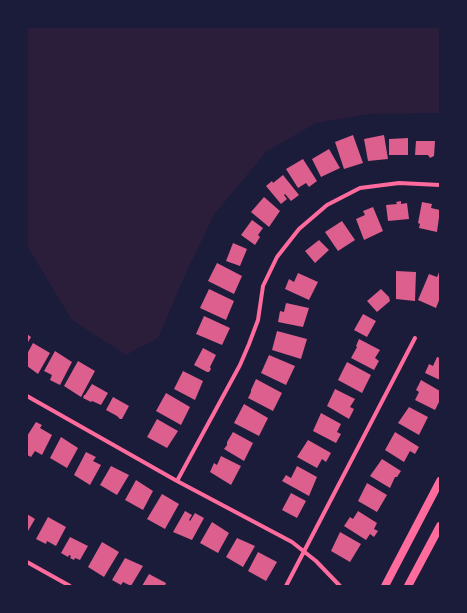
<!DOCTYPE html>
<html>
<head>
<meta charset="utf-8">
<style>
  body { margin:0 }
  #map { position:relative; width:467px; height:613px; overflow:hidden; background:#1b1b3a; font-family:Bitter,serif }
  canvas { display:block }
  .frame { position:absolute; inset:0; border:28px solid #1b1b3a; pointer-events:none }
</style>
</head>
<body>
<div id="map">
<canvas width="467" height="613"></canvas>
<div class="frame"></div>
</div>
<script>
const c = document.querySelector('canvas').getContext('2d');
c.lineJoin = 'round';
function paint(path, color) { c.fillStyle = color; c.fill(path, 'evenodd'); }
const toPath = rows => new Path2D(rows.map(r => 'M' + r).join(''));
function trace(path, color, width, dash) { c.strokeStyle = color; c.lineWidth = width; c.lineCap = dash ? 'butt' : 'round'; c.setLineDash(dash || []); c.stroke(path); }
paint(toPath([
  [27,27,440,27,440,113,371,114,316,123,266,152,214,215,186,273,158,338,126,355,72,320,27,246]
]), '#2a1e3b');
paint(toPath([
  [353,135,363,163,344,169,335,142],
  [384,135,388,159,368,161,364,139],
  [408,138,408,155,389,155,389,139],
  [416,141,435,141,434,156,430,158,428,155,415,155],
  [329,149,340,168,321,177,312,159],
  [303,159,317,181,309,187,306,183,298,188,286,169],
  [283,175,299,195,291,201,285,194,284,195,287,199,281,204,266,186,272,181,273,183],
  [264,197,280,211,269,227,251,212],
  [401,201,401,204,407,203,409,219,388,221,386,205,397,204,396,202],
  [422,202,432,204,431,208,440,210,437,232,419,228,420,224,418,223],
  [373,207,383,231,364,240,356,219,365,215,363,211],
  [252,220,263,228,258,235,260,237,255,245,241,235],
  [342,221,355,240,338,251,325,232],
  [319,240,329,250,315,263,305,251],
  [233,243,247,249,240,266,226,261],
  [217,263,242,276,234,294,208,281],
  [440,270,440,298,436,308,418,300,429,274,437,277],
  [396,271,416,272,415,301,396,299],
  [298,273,318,282,309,300,285,289,289,279,294,282],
  [209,289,234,301,226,320,200,308],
  [381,289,389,297,390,301,377,312,367,301],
  [286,303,309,308,303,327,278,322,280,311,284,312],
  [363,314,376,321,367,337,354,330],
  [204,316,230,328,222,345,196,334],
  [277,331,307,339,301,359,272,350],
  [27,334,31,337,27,344],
  [359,339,380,350,375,358,379,361,374,370,351,358,357,347,356,346],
  [33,343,50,353,38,374,27,366,27,354],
  [203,348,216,355,210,367,211,369,209,372,207,372,194,365],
  [55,351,72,362,60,385,50,380,52,375,44,371],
  [269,355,295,366,286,385,261,373],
  [437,357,440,358,440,380,425,373,429,364,433,366],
  [78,361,95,371,81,397,64,386],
  [347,362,371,375,362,393,338,380],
  [183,371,203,381,195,400,174,389],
  [256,379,282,393,273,411,248,398,251,392,251,390],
  [421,380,440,391,440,400,435,410,415,400,419,392,416,390],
  [92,384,108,393,101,405,92,401,91,402,83,398,84,395,85,395],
  [335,389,355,399,350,407,354,409,349,419,327,406],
  [166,393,190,407,181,425,156,411],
  [113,397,129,406,122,419,120,419,117,416,106,410],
  [244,404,268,418,259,436,234,423],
  [409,407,428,417,419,435,398,423],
  [321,413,341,424,337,432,341,434,336,443,313,431],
  [157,419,178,431,167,448,147,437],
  [36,422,42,425,40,428,52,435,42,455,35,451,31,457,27,455,27,436],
  [233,432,253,443,244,461,224,449,227,445,227,442],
  [395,432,419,447,415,454,410,451,404,462,385,450],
  [61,437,78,448,67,468,50,458],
  [308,440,331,453,326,462,322,459,317,468,297,457],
  [86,452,96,457,93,461,101,465,90,485,74,475],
  [221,456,241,466,231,485,210,472,214,463,217,465],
  [382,459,401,471,397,477,395,477,390,488,370,476],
  [111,466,129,475,117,495,100,485],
  [297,466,317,477,309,496,282,481,286,475,291,478],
  [136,480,153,491,143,510,125,500],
  [367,483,387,495,377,512,358,501],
  [291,493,306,501,297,518,282,510],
  [162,494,179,504,165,529,147,519],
  [185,511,192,515,189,520,190,521,195,513,204,518,192,540,173,532],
  [358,511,377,523,374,529,378,531,374,537,370,534,366,540,344,526,350,517,353,519],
  [27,514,35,519,28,531,27,530],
  [48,517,66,527,56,546,47,541,46,544,36,539],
  [212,522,229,533,218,553,200,543],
  [340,532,361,544,350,562,331,551],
  [70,537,88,546,80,560,75,558,74,560,70,558,71,556,69,555,68,557,61,553],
  [237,538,255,546,243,567,226,557],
  [102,542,119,552,104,577,88,567],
  [258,552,277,562,266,581,248,571],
  [125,558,143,566,131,586,123,582,121,585,112,580],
  [149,574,166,583,165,586,142,586]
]), '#dd5f8e');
trace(toPath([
  [27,396,177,481,292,542,316,561,340,586],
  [177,481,240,365,249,344,258,320,263,286,277,257,299,229,327,205,360,188,399,183,440,185],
  [27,562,70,586],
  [286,586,415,338]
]), '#ff6b9d', 4);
trace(toPath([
  [385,586,440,481],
  [408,586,440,526]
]), '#ff6b9d', 8);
</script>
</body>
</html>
